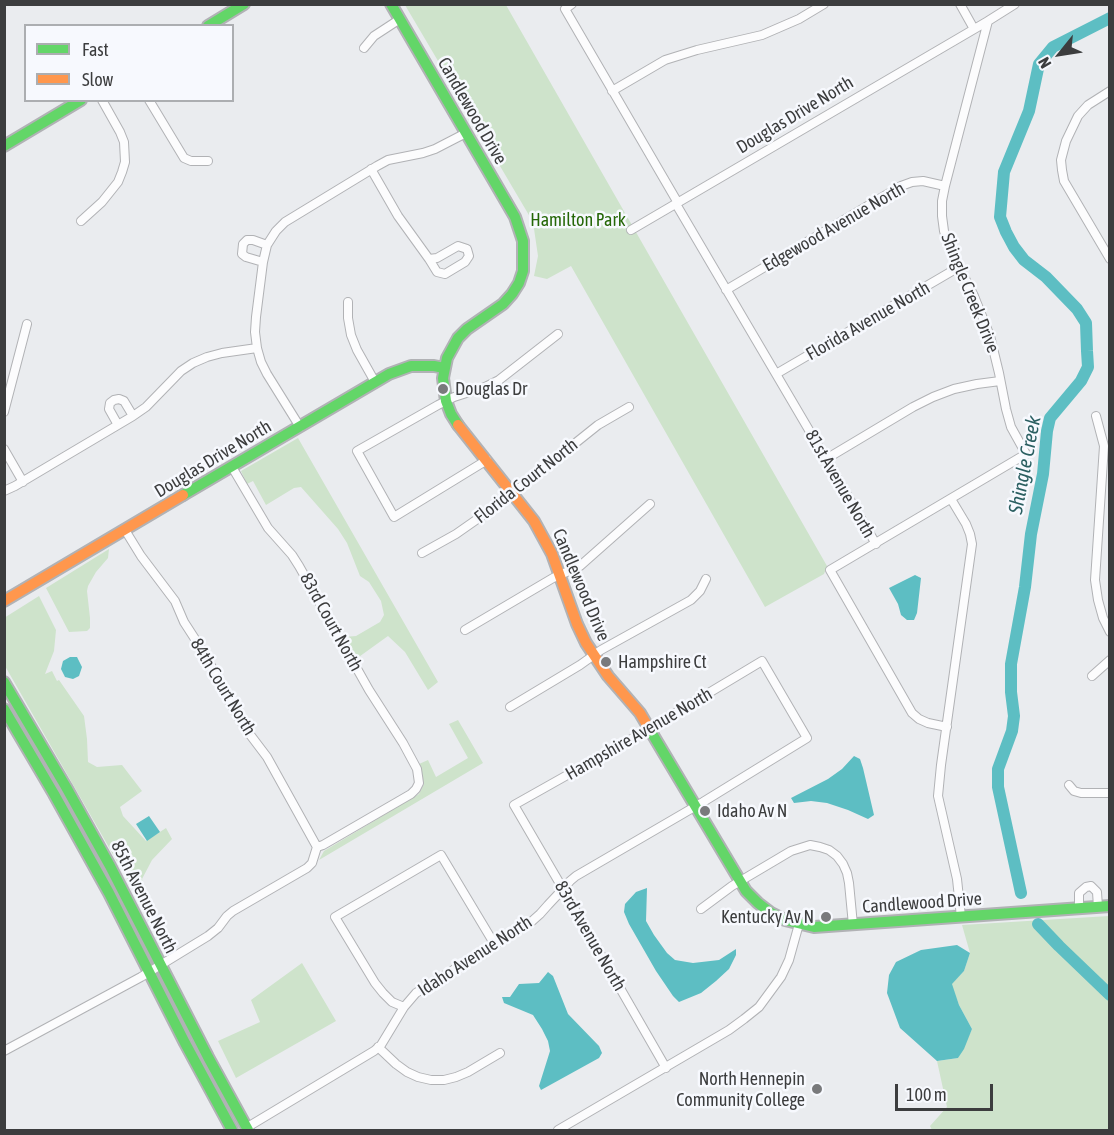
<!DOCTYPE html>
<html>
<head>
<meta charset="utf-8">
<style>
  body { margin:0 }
  #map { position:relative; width:1114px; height:1135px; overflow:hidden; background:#eaecef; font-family:"Asap Condensed",sans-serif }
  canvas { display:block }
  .frame { position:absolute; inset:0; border:6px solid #3c3d3e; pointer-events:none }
  .legend { position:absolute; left:24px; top:24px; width:210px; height:78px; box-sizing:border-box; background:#f7f9fe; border:2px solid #acaeb1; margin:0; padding:8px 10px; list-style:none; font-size:18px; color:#3c3d3e }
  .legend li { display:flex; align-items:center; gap:12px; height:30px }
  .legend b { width:30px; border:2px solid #acaeb1 }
  .north { position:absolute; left:1030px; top:24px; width:60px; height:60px; -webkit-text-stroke:4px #f7f9fe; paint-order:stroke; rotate:240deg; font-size:16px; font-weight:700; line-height:24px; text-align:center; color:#3c3d3e }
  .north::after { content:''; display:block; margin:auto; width:21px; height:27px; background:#3c3d3e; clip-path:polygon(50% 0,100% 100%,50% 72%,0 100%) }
  .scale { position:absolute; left:895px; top:1084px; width:98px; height:27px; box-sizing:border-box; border:3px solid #3c3d3e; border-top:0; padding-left:8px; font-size:18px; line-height:21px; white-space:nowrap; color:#3c3d3e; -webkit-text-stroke:4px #f7f9fe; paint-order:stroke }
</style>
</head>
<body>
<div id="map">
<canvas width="1114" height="1135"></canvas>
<div class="frame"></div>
<ul class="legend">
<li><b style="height:8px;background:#63d668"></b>Fast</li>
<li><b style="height:8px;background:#ff974d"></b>Slow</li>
</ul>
<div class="north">N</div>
<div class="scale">100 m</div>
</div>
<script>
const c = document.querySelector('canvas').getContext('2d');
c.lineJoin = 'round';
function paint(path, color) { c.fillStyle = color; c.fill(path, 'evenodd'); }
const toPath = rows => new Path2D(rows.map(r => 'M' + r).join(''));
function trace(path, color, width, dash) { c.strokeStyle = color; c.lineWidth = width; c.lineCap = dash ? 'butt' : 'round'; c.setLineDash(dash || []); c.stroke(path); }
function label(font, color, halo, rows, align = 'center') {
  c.font = font + ' "Asap Condensed",sans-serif'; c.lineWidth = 5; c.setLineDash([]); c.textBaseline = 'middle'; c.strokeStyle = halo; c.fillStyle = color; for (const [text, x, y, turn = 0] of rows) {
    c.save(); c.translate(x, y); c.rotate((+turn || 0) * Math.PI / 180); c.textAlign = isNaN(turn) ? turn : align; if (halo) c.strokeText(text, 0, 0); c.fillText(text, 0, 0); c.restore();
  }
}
paint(toPath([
  [405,5,506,5,827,566,824,574,765,607,571,266,547,279,534,276,538,256,533,222],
  [298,438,438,682,428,690,405,652,388,636,356,659,344,637,356,636,380,622,384,615,381,601,369,582,360,576,347,543,338,529,301,487,294,488,266,505,253,481,247,484,241,471],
  [109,549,108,558,96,572,88,586,87,591,90,618,90,628,87,631,69,632,46,588],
  [39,596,56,630,54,651,45,674,52,671,57,681,59,680,84,716,87,739,88,762,97,767,122,765,142,791,120,807,123,816,146,841,166,828,172,839,152,860,142,879,145,891,138,898,5,666,4,618],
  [458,720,483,763,319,860,324,851,419,794,424,784,419,764,428,760,436,777,468,758,449,724],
  [1109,916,1109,1130,932,1130,930,1126,947,1107,937,1061,958,1058,972,1029,959,1005,951,984,964,971,970,953,962,925],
  [302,963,336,1021,236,1078,218,1041,260,1022,251,1000]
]), '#cee3cb');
paint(toPath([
  [915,575,921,578,917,613,914,620,907,620,901,615,898,604,889,588],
  [70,657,77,657,82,667,79,676,73,679,65,677,61,669,63,661],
  [854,756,860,759,863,768,874,815,868,819,848,810,827,803,811,801,794,803,791,798,828,779,842,769],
  [149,816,160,832,147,841,136,824],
  [647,888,646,921,654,935,667,953,675,960,693,963,719,960,736,949,736,955,729,969,716,981,701,993,679,1002,673,996,656,971,629,924,624,912,625,904,636,892],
  [957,945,970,953,964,971,952,984,959,1005,972,1029,964,1049,958,1058,937,1061,900,1028,887,993,889,975,896,962,921,950],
  [548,972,553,976,568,1014,599,1046,602,1053,599,1058,541,1090,539,1086,550,1051,548,1041,542,1029,533,1015,504,1003,502,997,510,997,519,984,539,983]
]), '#5dbec3');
trace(toPath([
  [1021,893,998,787,998,769,1012,731,1014,716,1011,692,1011,664,1025,587,1031,534,1043,474,1047,431,1050,418,1081,381,1088,367,1087,351,1086,323,1077,309,1046,277,1024,260,1014,247,1006,232,1000,217,1004,172,1029,111,1039,64,1053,47,1110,18],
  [1038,924,1059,946,1110,995]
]), '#5dbec3', 12);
const street = toPath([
  [572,4,565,9,678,203],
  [960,4,974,29],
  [364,48,374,36,400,19],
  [612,91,665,60,697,50,762,35,799,19,824,4],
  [1110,91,1088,105,1078,116,1066,141,1061,160,1062,170,1064,181,1110,259],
  [149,100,184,158,191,161,208,161],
  [371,169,398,216,429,259,437,258,458,246,467,249,469,256,465,262,445,274,437,272,429,259],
  [676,204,876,544],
  [81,221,102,202,118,182,122,172,125,162,124,142,120,132,102,100],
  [631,230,988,21],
  [263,262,246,257,242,254,243,244,247,240,253,240,267,245],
  [726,290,901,186,912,182,923,181,945,186],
  [348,302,348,318,351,335,357,350,375,382],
  [776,374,959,267],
  [4,412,27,324],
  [1096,416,1104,446,1095,580,1098,600,1103,618,1110,632],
  [118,425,109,409,110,403,114,400,119,399,124,401,133,416],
  [300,427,267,374,261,362,257,348,255,332,256,317,263,262,267,245,276,231,285,222,377,166,388,160,423,153,435,149,466,133],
  [4,449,23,482],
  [826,459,913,407,933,397,954,389,977,384,1000,381],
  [487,460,394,517,357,451,438,405,454,397,485,387,499,380,558,334],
  [4,491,15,486,133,416,146,407,181,371,193,363,207,357,222,353,257,348],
  [951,499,966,524,970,534,972,544,941,765,938,796,957,879,961,917],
  [125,530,141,556,175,601,184,622,206,656,234,710,245,728,267,757,317,847],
  [422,553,456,534,486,513,513,493,598,425,629,407],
  [465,630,553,578,580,566,650,504],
  [1092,676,1110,660],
  [510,707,580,665,601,650,691,600,700,591,706,579],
  [947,727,928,723,919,719,912,713,830,570,1026,454,1011,427,1006,409,999,373,990,336,974,296,948,245,944,231,942,216,942,201,945,186,988,21,1015,4],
  [1069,785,1074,791,1081,793,1110,793],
  [701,909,732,886,791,851,810,845,820,847,829,850,837,856,843,864,847,873,849,883,853,925],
  [1079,909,1079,893,1086,887,1091,886,1097,892,1098,907],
  [404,1007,392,1002,383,993,375,983,335,917,441,855,495,945],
  [378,1047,396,1064,407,1072,418,1077,431,1080,444,1080,456,1077,468,1072,500,1053],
  [4,1051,141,977,208,936,218,928,227,916,233,911,307,868,312,863,317,847,323,845,411,794,416,789,419,783,417,769,403,743,369,690,299,566,292,555,268,528,232,467],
  [246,1128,374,1051,381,1045,404,1007,416,993,531,922,540,914,548,905,563,889,570,881,576,876,703,802,807,738,762,661,642,733,514,805,563,889,666,1068],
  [558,1130,729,1030,744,1019,759,1007,781,977,789,960,799,924]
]);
const fast = toPath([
  [391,4,515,217,523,241,523,271,519,283,512,294,503,304,467,329,458,338,447,358,443,378,446,401,451,414,458,425],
  [208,26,244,4],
  [4,146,81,100],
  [183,495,389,374,411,366,434,366,444,368],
  [4,682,66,787,110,866,208,1057,248,1130],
  [4,709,54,794,109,893,185,1043,232,1130],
  [650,730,746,891,758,903,771,913,785,920,814,927,1110,906]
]);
const slow = toPath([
  [458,425,534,521,552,554,577,624,586,643,608,676,640,713,650,730],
  [4,601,183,495]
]);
trace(street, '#b1b2b5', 10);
trace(fast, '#b1b2b5', 14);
trace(slow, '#b1b2b5', 14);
trace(street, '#fcfcfd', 8);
trace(fast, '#63d668', 10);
trace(slow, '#ff974d', 10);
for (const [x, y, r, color] of [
  [443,389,6,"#797a7c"],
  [606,662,6,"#797a7c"],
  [705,811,6,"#797a7c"],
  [826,917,6,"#797a7c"],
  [817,1089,6,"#797a7c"]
]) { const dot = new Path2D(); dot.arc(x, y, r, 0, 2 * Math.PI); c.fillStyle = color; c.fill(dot); trace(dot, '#f7f9fe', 2); }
label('18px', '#3c3d3e', '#f7f9fe', [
  ["Candlewood Drive",472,111,60],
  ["Douglas Drive North",795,115,-31],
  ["Edgewood Avenue North",834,227,-30],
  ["Shingle Creek Drive",970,293,68],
  ["Florida Avenue North",868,321,-30],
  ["Douglas Drive North",213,459,-31],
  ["Florida Court North",526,481,-38],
  ["81st Avenue North",840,484,60],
  ["Candlewood Drive",581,585,67],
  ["83rd Court North",331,622,61],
  ["84th Court North",223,687,59],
  ["Hampshire Avenue North",639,734,-30],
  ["85th Avenue North",144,897,63],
  ["Candlewood Drive",922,903,-4],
  ["83rd Avenue North",590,936,60],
  ["Idaho Avenue North",475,956,-33]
]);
label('18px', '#256707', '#f7f9fe', [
  ["Hamilton Park",578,220]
]);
label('18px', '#3c3d3e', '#f7f9fe', [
  ["Douglas Dr",455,389],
  ["Hampshire Ct",618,662],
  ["Idaho Av N",717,811],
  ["Kentucky Av N",814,917,"right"],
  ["North Hennepin",805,1079,"right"],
  ["Community College",805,1100,"right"]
], 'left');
label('italic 20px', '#2b5f61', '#f7f9fe', [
  ["Shingle Creek",1025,465,-79]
]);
</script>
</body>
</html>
